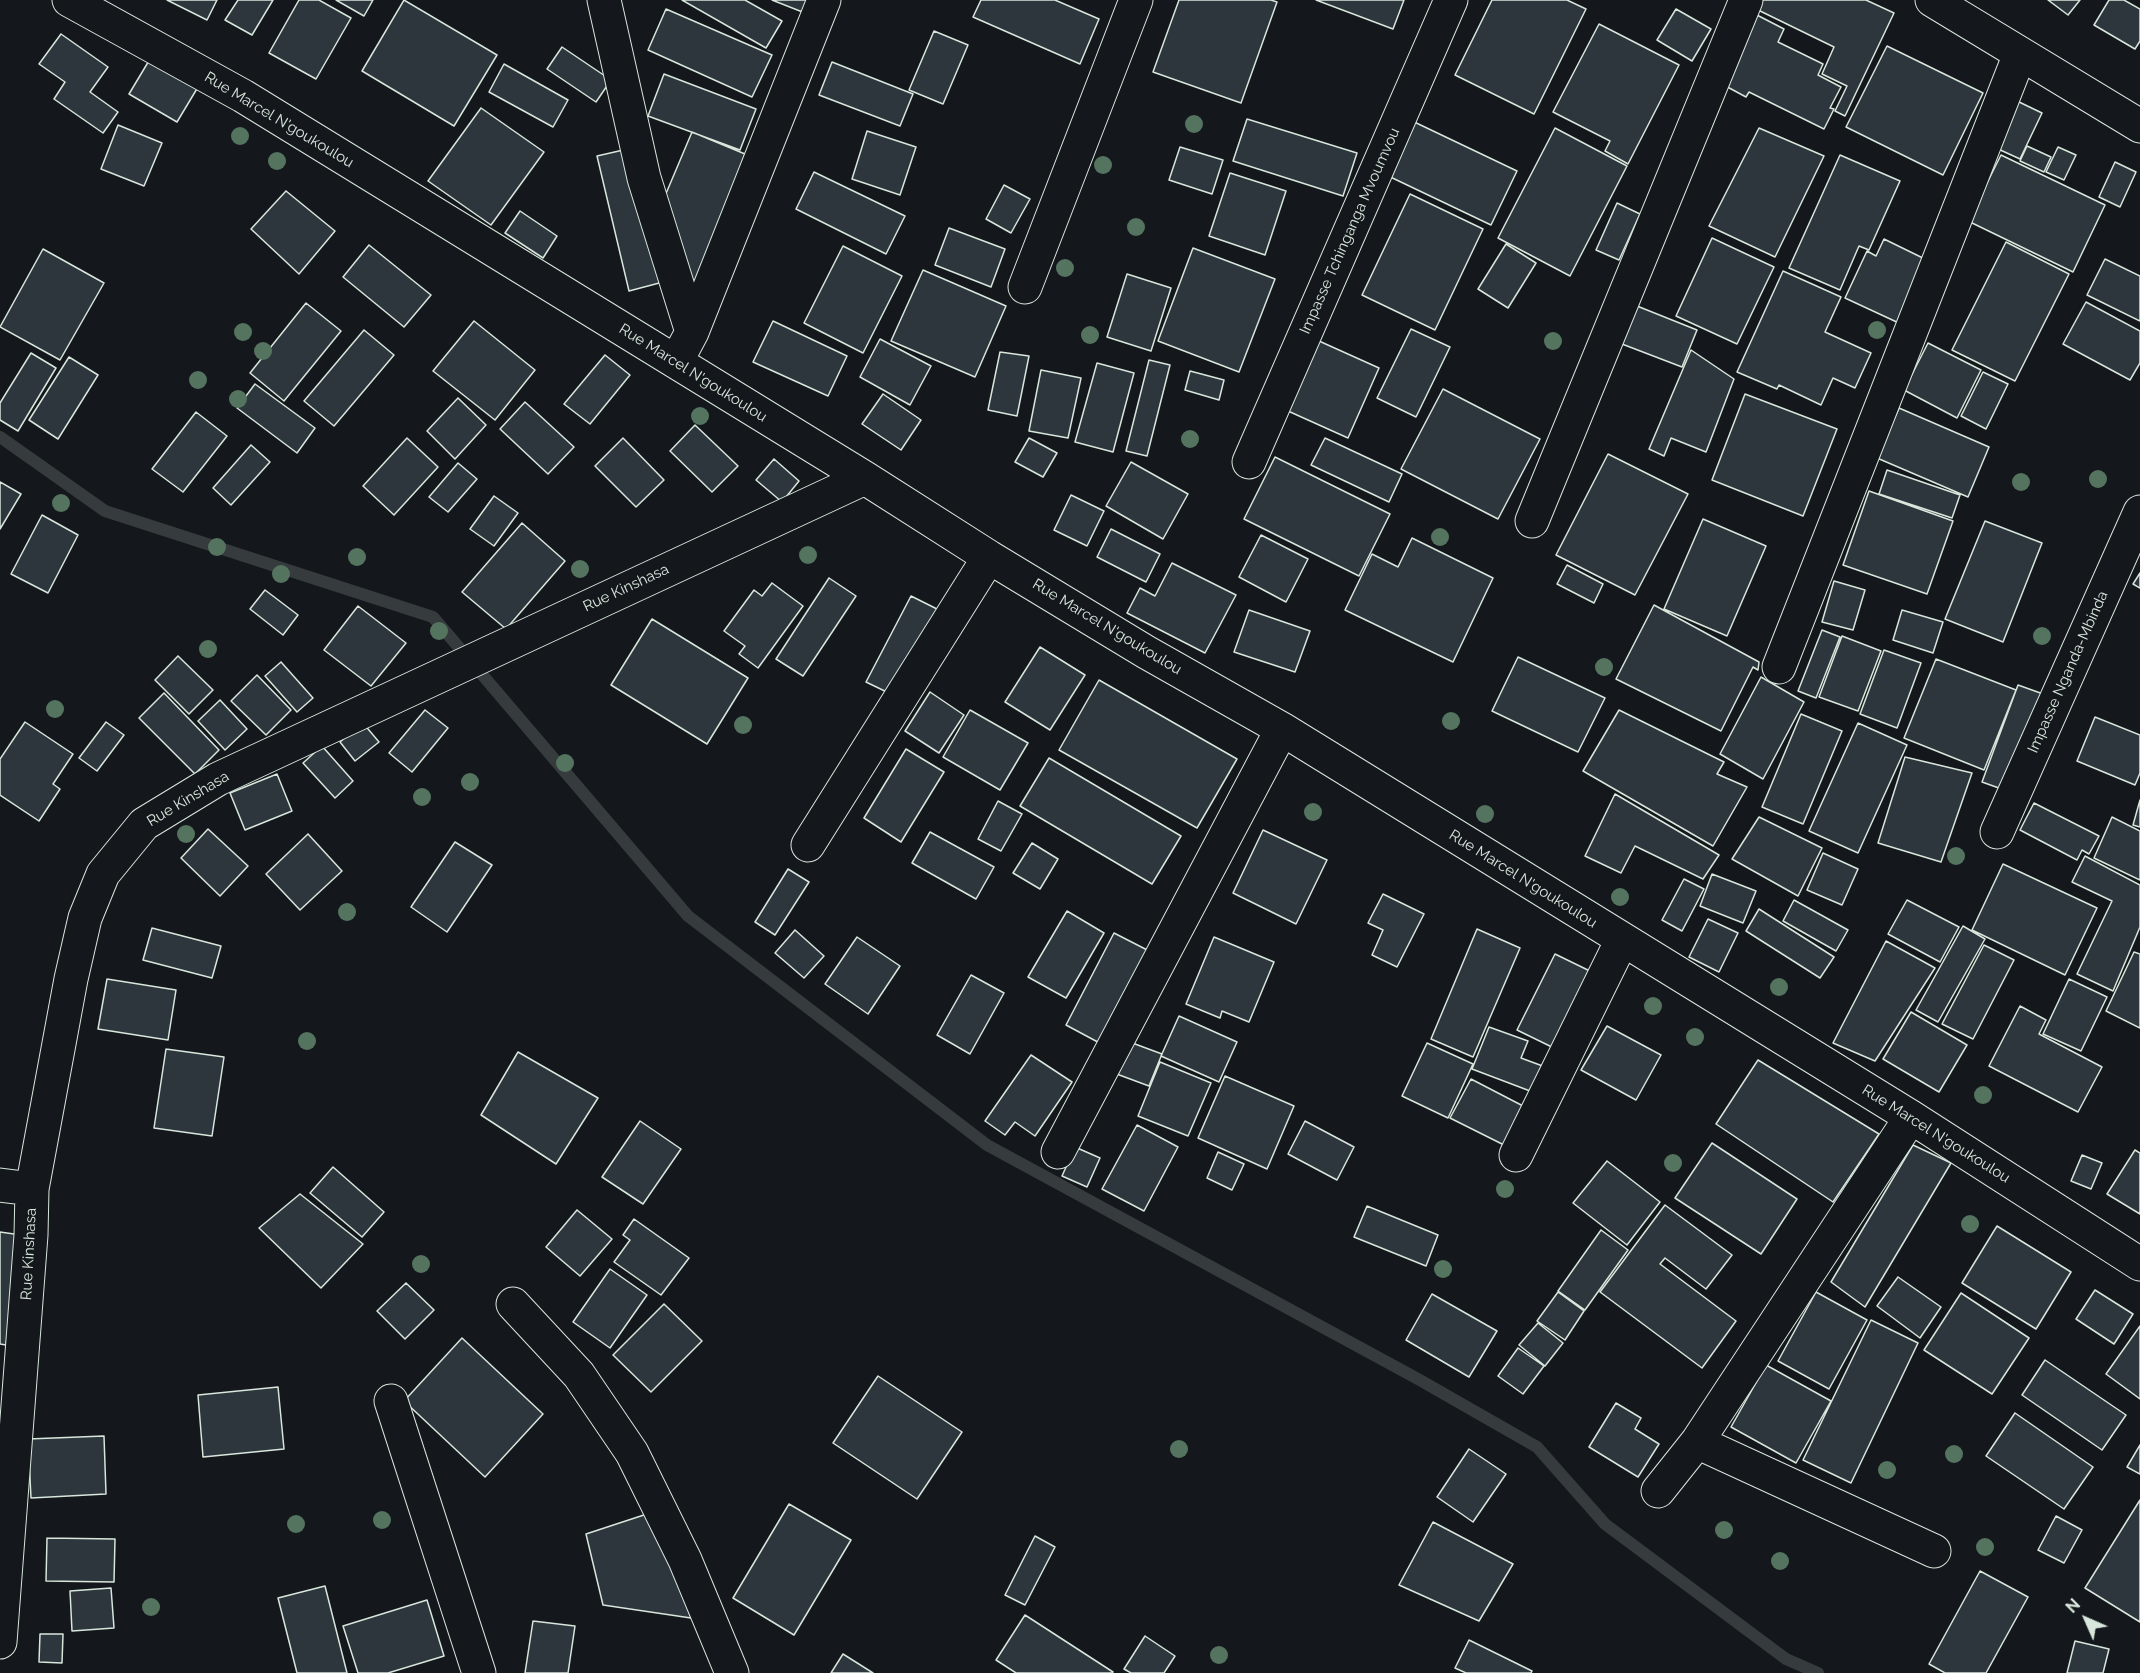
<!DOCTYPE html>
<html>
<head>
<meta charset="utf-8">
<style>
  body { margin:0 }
  #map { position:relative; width:2140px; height:1673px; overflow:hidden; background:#14181c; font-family:Raleway,sans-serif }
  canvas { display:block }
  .north { position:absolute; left:2056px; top:1589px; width:60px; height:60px; -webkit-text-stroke:4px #14181c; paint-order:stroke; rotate:315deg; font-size:16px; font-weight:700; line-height:24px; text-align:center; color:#d8e6dc }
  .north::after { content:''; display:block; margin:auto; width:21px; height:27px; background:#d8e6dc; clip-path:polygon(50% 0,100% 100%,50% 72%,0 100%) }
</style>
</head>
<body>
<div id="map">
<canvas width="2140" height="1673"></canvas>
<div class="north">N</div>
</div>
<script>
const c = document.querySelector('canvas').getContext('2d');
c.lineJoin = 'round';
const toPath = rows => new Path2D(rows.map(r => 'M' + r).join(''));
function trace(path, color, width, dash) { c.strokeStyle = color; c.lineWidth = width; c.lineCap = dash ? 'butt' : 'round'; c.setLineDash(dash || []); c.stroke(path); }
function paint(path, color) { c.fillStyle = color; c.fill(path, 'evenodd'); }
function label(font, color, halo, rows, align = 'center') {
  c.font = font + ' Raleway,sans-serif'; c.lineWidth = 4.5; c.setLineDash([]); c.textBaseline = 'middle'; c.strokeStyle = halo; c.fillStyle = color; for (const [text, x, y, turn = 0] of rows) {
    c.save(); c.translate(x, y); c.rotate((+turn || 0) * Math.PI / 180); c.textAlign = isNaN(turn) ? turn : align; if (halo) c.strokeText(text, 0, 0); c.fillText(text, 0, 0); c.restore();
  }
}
trace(toPath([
  [0,437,105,511,433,617,688,916,987,1145,1418,1379,1537,1447,1605,1524,1786,1659,1818,1673]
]), '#363b3e', 12);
const building = toPath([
  [167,0,217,0,207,20,167,0],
  [238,0,273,0,252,35,225,20,238,0],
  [299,0,319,0,351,18,316,79,269,53,299,0],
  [336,0,373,0,364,16,336,0],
  [404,0,497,55,454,126,362,71,404,0],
  [682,0,745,0,782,21,766,48,682,0],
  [772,0,810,0,805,13,772,0],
  [981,0,1055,0,1099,19,1080,64,973,17,981,0],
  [1179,0,1271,0,1277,2,1241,103,1153,72,1179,0],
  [1316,0,1404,0,1393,29,1316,0],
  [1492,0,1567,0,1586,9,1534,114,1455,75,1492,0],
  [1760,0,1866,0,1894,13,1845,116,1835,111,1847,86,1822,74,1834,47,1756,9,1760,0],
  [2048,0,2080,0,2068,15,2048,0],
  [2109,0,2124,0,2140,9,2140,41,2135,49,2094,25,2109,0],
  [666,9,772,55,752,97,648,50,666,9],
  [1676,9,1711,29,1692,61,1657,40,1676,9],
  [1755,14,1784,29,1778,42,1823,64,1818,75,1841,87,1830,108,1834,109,1824,129,1749,92,1746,97,1720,83,1755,14],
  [1599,24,1679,65,1628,164,1605,151,1610,141,1553,112,1599,24],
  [934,31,968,45,943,104,909,90,934,31],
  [61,34,108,67,90,92,118,112,103,133,54,99,65,82,39,64,61,34],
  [1887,46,1983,93,1943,175,1846,127,1887,46],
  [562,47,611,80,596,102,547,69,562,47],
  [150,59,198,87,177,122,129,94,150,59],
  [832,62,913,94,900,126,819,95,832,62],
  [504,64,568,100,553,127,489,92,504,64],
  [664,74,756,109,740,150,648,116,664,74],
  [2017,101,2042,113,2020,159,1996,148,2017,101],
  [481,108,544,152,491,225,428,181,481,108],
  [1247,119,1357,153,1343,196,1233,161,1247,119],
  [1408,119,1517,171,1491,225,1382,173,1408,119],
  [118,125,162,143,144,186,101,169,118,125],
  [1555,128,1627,166,1570,276,1498,238,1555,128],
  [1759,128,1824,156,1775,257,1709,226,1759,128],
  [867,131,916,147,900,195,852,179,867,131],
  [692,132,745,154,700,281,680,280,662,203,692,132],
  [2027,146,2051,157,2044,172,2020,161,2027,146],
  [1180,147,1223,160,1212,194,1169,180,1180,147],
  [2058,147,2076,155,2064,180,2046,172,2058,147],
  [632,148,663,282,629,291,597,156,632,148],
  [1840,155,1900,181,1869,250,1859,246,1840,290,1789,268,1840,155],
  [2001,155,2105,205,2073,272,1968,221,2001,155],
  [2115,162,2136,172,2120,207,2099,197,2115,162],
  [814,172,905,216,886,254,796,209,814,172],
  [1230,173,1286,191,1265,255,1209,236,1230,173],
  [1004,185,1030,199,1011,233,986,219,1004,185],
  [286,191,335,231,299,274,251,229,286,191],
  [1410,194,1483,229,1435,330,1362,295,1410,194],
  [1617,203,1640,214,1619,260,1596,250,1617,203],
  [520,211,557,236,543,258,505,233,520,211],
  [949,228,1005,249,991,287,935,265,949,228],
  [1712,238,1774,267,1737,344,1676,316,1712,238],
  [1884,239,1931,262,1901,324,1845,298,1867,251,1876,256,1884,239],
  [2006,242,2069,274,2015,381,1952,350,2006,242],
  [1506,244,1536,263,1508,308,1478,289,1506,244],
  [369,245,431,295,404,327,343,277,369,245],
  [843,246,902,276,863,353,804,323,843,246],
  [1193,248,1275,279,1239,372,1158,341,1193,248],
  [43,249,104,283,60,360,0,327,43,249],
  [2105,259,2140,276,2140,321,2087,295,2105,259],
  [923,270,1006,306,975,377,891,341,923,270],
  [1783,271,1841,297,1825,332,1871,353,1855,388,1833,378,1821,405,1779,385,1777,389,1737,372,1783,271],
  [1127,274,1171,288,1151,351,1107,337,1127,274],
  [2086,302,2140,331,2140,363,2130,380,2063,344,2086,302],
  [306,303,341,331,284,401,250,373,306,303],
  [1637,306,1697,330,1682,367,1622,344,1637,306],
  [474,321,535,370,495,420,433,371,474,321],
  [773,321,847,356,828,396,753,362,773,321],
  [1411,329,1450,347,1416,417,1377,398,1411,329],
  [364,330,394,355,334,426,304,401,364,330],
  [880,339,931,366,910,405,860,377,880,339],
  [1319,341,1379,368,1348,438,1288,411,1319,341],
  [1928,343,1981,370,1957,418,1904,390,1928,343],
  [1691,350,1734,379,1706,452,1671,438,1664,456,1649,449,1691,350],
  [1000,352,1029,356,1017,416,988,410,1000,352],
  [31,353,56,368,18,431,0,420,0,403,31,353],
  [605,355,630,375,590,424,564,404,605,355],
  [69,357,98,375,58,439,29,420,69,357],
  [1149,360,1170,365,1147,456,1126,451,1149,360],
  [1097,363,1134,373,1113,452,1075,442,1097,363],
  [1041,370,1081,378,1068,438,1029,431,1041,370],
  [1190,371,1224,380,1219,400,1185,390,1190,371],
  [1983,372,2008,384,1986,429,1961,416,1983,372],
  [255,384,315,428,297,453,237,408,255,384],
  [1443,389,1540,439,1498,519,1401,469,1443,389],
  [883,394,921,420,901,450,862,424,883,394],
  [1745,394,1837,429,1803,516,1712,480,1745,394],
  [458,398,486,425,455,459,427,431,458,398],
  [525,402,574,447,548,474,500,429,525,402],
  [1899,408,1989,447,1968,497,1877,458,1899,408],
  [196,412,227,436,183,492,152,469,196,412],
  [695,425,738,466,712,492,670,451,695,425],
  [407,438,438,467,394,515,363,486,407,438],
  [623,438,664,480,636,507,595,466,623,438],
  [1029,438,1057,453,1043,477,1015,462,1029,438],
  [1325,438,1402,474,1389,502,1311,465,1325,438],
  [251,445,270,462,231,505,213,488,251,445],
  [1608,454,1688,494,1635,595,1556,555,1608,454],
  [1275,457,1390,514,1359,576,1244,519,1275,457],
  [774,459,799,481,782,502,756,480,774,459],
  [1131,462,1188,494,1163,539,1106,506,1131,462],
  [458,463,477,479,448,512,429,497,458,463],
  [1887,470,1960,495,1952,518,1879,494,1887,470],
  [0,482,21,494,0,529,0,482],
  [1869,491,1953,521,1927,594,1843,565,1869,491],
  [1071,495,1104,511,1087,546,1054,530,1071,495],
  [494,496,518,513,494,546,470,529,494,496],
  [42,515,78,535,48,593,11,574,42,515],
  [1703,519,1766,546,1727,636,1664,609,1703,519],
  [1985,521,2042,543,2003,642,1945,619,1985,521],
  [522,523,565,561,506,629,462,592,522,523],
  [1111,529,1160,554,1146,582,1097,557,1111,529],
  [1261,535,1308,559,1286,602,1239,577,1261,535],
  [1412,538,1493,578,1453,662,1345,610,1372,554,1398,567,1412,538],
  [1172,563,1236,595,1205,653,1127,613,1140,588,1155,596,1172,563],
  [1567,565,1603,584,1594,603,1557,584,1567,565],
  [2140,573,2140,588,2133,584,2140,573],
  [829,578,856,596,803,676,776,659,829,578],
  [1834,581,1865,590,1853,630,1822,622,1834,581],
  [772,583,803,606,758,668,739,654,745,646,724,631,754,590,762,596,772,583],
  [265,590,298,615,283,635,250,609,265,590],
  [911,596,937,609,893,695,866,682,911,596],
  [1654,605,1759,662,1758,670,1753,667,1721,731,1616,679,1654,605],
  [358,606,406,643,371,686,324,650,358,606],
  [1249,610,1310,631,1295,672,1234,652,1249,610],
  [1902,610,1943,622,1933,653,1893,640,1902,610],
  [652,619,748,678,707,744,611,685,652,619],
  [1822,630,1840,637,1816,698,1798,691,1822,630],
  [1842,636,1881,651,1858,711,1819,697,1842,636],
  [1040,647,1085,675,1050,730,1005,702,1040,647],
  [1884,650,1921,663,1897,728,1860,714,1884,650],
  [178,656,213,690,189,714,155,680,178,656],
  [1518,657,1605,698,1578,752,1492,711,1518,657],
  [1936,659,2016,690,1984,770,1904,738,1936,659],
  [281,662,313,698,297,712,265,676,281,662],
  [257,675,291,710,266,735,231,701,257,675],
  [1761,677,1804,702,1763,779,1720,754,1761,677],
  [1099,680,1237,759,1197,828,1059,750,1099,680],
  [2018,685,2046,695,2010,792,1982,782,2018,685],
  [930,692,964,715,939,753,905,731,930,692],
  [164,693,219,750,195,774,139,718,164,693],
  [220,700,247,729,225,750,198,721,220,700],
  [425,710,448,728,412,772,389,753,425,710],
  [970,710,1028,743,1000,790,943,757,970,710],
  [1619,710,1724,762,1717,774,1747,787,1713,846,1583,771,1619,710],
  [1801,714,1842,731,1803,824,1762,807,1801,714],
  [2095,717,2140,735,2140,773,2135,785,2077,761,2095,717],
  [25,722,73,754,53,784,60,789,39,821,0,795,0,759,25,722],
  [106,722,124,735,97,771,79,758,106,722],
  [363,723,379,742,355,761,340,742,363,723],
  [1858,723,1907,745,1858,853,1809,831,1858,723],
  [322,746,353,781,335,798,303,763,322,746],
  [906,749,944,772,901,842,864,818,906,749],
  [1905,757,1972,773,1941,862,1878,843,1905,757],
  [1049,758,1181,836,1152,884,1020,806,1049,758],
  [277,774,292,811,245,830,230,793,277,774],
  [1615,794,1719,855,1703,879,1635,846,1621,873,1585,856,1615,794],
  [2140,800,2140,827,2133,825,2140,800],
  [998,801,1022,814,1001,851,978,839,998,801],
  [2034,803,2099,836,2089,854,2082,850,2077,860,2020,830,2034,803],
  [1759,817,1822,848,1798,896,1732,859,1759,817],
  [2112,817,2140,831,2140,880,2094,858,2112,817],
  [208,829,248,866,220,896,181,858,208,829],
  [1263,830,1327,860,1296,924,1233,893,1263,830],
  [930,832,994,867,976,899,912,863,930,832],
  [308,834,342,871,300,910,266,874,308,834],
  [455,842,492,865,447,932,411,907,455,842],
  [1032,843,1058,859,1040,889,1013,873,1032,843],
  [1823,853,1858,869,1842,905,1807,890,1823,853],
  [2085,856,2140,885,2140,927,2113,991,2077,974,2112,901,2072,882,2085,856],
  [2003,864,2097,908,2065,975,1972,930,2003,864],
  [788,869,809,882,775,935,755,922,788,869],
  [1712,874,1756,891,1743,923,1700,906,1712,874],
  [1684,879,1704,889,1682,931,1662,920,1684,879],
  [1383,894,1424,914,1397,967,1372,955,1383,930,1368,923,1383,894],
  [1794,900,1848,930,1836,951,1783,921,1794,900],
  [1907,900,1959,927,1940,962,1888,934,1907,900],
  [1759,909,1834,957,1820,978,1746,931,1759,909],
  [1067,911,1104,933,1066,998,1028,977,1067,911],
  [1708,919,1738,933,1719,972,1689,957,1708,919],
  [1963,926,1985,939,1938,1022,1916,1010,1963,926],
  [152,928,221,946,212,978,143,960,152,928],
  [1477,929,1520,948,1473,1057,1431,1039,1477,929],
  [795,930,824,956,804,978,775,953,795,930],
  [1114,933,1155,954,1107,1047,1066,1025,1114,933],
  [857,937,900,966,868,1014,825,984,857,937],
  [1214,937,1274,962,1249,1022,1222,1011,1220,1018,1186,1004,1214,937],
  [1886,941,1935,968,1875,1061,1833,1043,1886,941],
  [1984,945,2014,960,1973,1039,1942,1024,1984,945],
  [2134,952,2140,954,2140,1028,2106,1011,2134,952],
  [1555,954,1596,974,1558,1050,1517,1030,1555,954],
  [971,975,1004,993,970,1054,937,1035,971,975],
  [107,979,176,990,168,1040,98,1029,107,979],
  [2069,979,2107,997,2081,1051,2043,1034,2069,979],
  [2020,1006,2046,1020,2039,1034,2102,1067,2078,1112,1989,1066,2020,1006],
  [1911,1012,1967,1045,1939,1092,1883,1059,1911,1012],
  [1179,1016,1237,1042,1219,1082,1161,1056,1179,1016],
  [1607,1026,1661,1055,1636,1100,1581,1070,1607,1026],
  [1489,1027,1528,1041,1521,1058,1548,1068,1538,1094,1472,1069,1489,1027],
  [1127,1041,1162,1054,1149,1086,1114,1073,1127,1041],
  [1427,1043,1473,1064,1448,1118,1402,1096,1427,1043],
  [166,1049,224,1057,212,1136,154,1128,166,1049],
  [518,1052,598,1098,556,1164,481,1115,518,1052],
  [1031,1055,1072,1082,1035,1136,1015,1122,1005,1135,985,1121,1031,1055],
  [1758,1060,1879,1134,1833,1202,1716,1124,1758,1060],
  [1160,1062,1211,1083,1188,1136,1138,1116,1160,1062],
  [1225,1076,1294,1106,1267,1169,1198,1138,1225,1076],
  [1471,1079,1525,1107,1504,1145,1450,1118,1471,1079],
  [640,1121,681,1149,643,1204,602,1177,640,1121],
  [1305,1121,1354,1147,1337,1180,1288,1154,1305,1121],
  [1137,1125,1178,1147,1144,1211,1102,1189,1137,1125],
  [1712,1143,1797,1199,1761,1254,1675,1198,1712,1143],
  [1913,1145,1951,1163,1865,1307,1831,1282,1913,1145],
  [1075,1147,1100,1158,1087,1187,1062,1176,1075,1147],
  [2135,1150,2140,1153,2140,1214,2107,1194,2135,1150],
  [1218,1152,1244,1164,1232,1190,1207,1178,1218,1152],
  [2082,1155,2102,1163,2091,1189,2071,1181,2082,1155],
  [1607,1161,1660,1202,1627,1245,1573,1203,1607,1161],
  [333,1167,384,1212,362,1237,310,1193,333,1167],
  [300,1194,363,1244,321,1288,259,1228,300,1194],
  [1665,1205,1732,1255,1706,1289,1665,1258,1660,1264,1736,1321,1702,1368,1600,1292,1665,1205],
  [1367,1206,1438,1235,1426,1266,1354,1237,1367,1206],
  [577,1210,612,1239,580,1276,546,1247,577,1210],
  [634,1219,689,1258,661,1295,614,1262,630,1240,623,1235,634,1219],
  [1997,1226,2071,1272,2036,1329,1962,1283,1997,1226],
  [1601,1230,1628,1250,1585,1310,1558,1291,1601,1230],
  [0,1232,21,1235,6,1345,0,1344,0,1232],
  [610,1269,647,1295,610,1348,573,1322,610,1269],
  [1898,1277,1941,1307,1920,1338,1877,1306,1898,1277],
  [406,1283,434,1310,405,1339,377,1311,406,1283],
  [2095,1290,2133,1314,2114,1344,2076,1319,2095,1290],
  [1558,1292,1584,1311,1565,1340,1537,1321,1558,1292],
  [1816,1292,1867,1320,1829,1389,1778,1361,1816,1292],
  [1961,1293,2029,1338,1992,1394,1924,1350,1961,1293],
  [1432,1294,1497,1331,1469,1377,1406,1340,1432,1294],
  [664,1304,702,1341,651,1392,613,1355,664,1304],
  [1871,1320,1918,1343,1851,1483,1803,1460,1871,1320],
  [1538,1323,1563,1343,1545,1366,1519,1345,1538,1323],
  [2140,1326,2140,1399,2106,1374,2140,1326],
  [462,1338,543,1414,485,1477,404,1401,462,1338],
  [1518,1348,1544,1366,1523,1394,1498,1376,1518,1348],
  [2045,1360,2126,1415,2102,1450,2022,1395,2045,1360],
  [1766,1365,1831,1401,1796,1463,1731,1427,1766,1365],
  [878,1376,962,1432,917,1499,833,1443,878,1376],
  [278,1387,284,1449,203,1457,198,1395,278,1387],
  [1616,1403,1641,1418,1635,1429,1659,1444,1638,1477,1589,1447,1616,1403],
  [2015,1413,2093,1467,2064,1509,1986,1456,2015,1413],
  [104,1436,106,1494,31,1498,28,1439,104,1436],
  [2140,1445,2140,1474,2127,1467,2140,1445],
  [1469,1449,1506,1474,1473,1522,1437,1497,1469,1449],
  [2140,1500,2140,1622,2085,1588,2140,1500],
  [789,1504,851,1540,794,1635,733,1598,789,1504],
  [656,1511,691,1618,603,1605,586,1534,656,1511],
  [2056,1516,2082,1530,2064,1563,2038,1550,2056,1516],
  [1433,1522,1513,1564,1479,1621,1399,1585,1433,1522],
  [1035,1536,1055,1547,1025,1605,1005,1595,1035,1536],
  [47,1538,115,1539,114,1582,46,1581,47,1538],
  [1980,1571,2028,1597,1986,1673,1945,1673,1929,1664,1980,1571],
  [325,1586,347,1673,297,1673,278,1598,325,1586],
  [111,1588,114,1628,72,1631,70,1591,111,1588],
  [427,1600,444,1656,388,1673,358,1673,343,1626,427,1600],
  [1025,1615,1113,1672,1112,1673,1016,1673,996,1660,1025,1615],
  [533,1621,575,1626,568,1673,525,1673,533,1621],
  [40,1634,63,1634,62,1663,39,1662,40,1634],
  [1145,1636,1175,1656,1164,1673,1131,1673,1124,1669,1145,1636],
  [1469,1640,1532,1671,1531,1673,1466,1673,1455,1668,1469,1640],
  [2075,1641,2109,1649,2103,1673,2067,1673,2075,1641],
  [843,1654,873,1673,831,1673,843,1654]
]);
paint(building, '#2c363c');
trace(building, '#d8e6dc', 1.5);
const minor = toPath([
  [69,0,243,96,865,478,989,557,1146,652,1282,729,1911,1117,2140,1264],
  [604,0,644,178,692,332],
  [1025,287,1136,0],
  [676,362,692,332,824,0],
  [1249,462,1451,0],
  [1532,521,1746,0],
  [1779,667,2020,54],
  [1997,832,2140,512],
  [808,845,989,557],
  [1058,1152,1282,729],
  [1516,1155,1622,940],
  [0,1185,32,1189],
  [513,1304,579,1375,632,1453,685,1560,732,1673],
  [391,1401,479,1673],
  [1697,1442,1934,1551],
  [1658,1491,1697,1442,1911,1117],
  [0,1642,31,1235,32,1189,71,979,85,918,103,874,144,824,218,779,865,478]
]);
const tertiary = toPath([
  [1932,0,2140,126]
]);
trace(minor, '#d8e6dc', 35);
trace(tertiary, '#d8e6dc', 35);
trace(minor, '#14181c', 33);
trace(tertiary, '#14181c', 33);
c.fillStyle = '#55745f';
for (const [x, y] of [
  [1194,124],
  [240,136],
  [277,161],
  [1103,165],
  [1136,227],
  [1065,268],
  [1877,330],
  [243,332],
  [1090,335],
  [1553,341],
  [263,351],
  [198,380],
  [238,399],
  [700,416],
  [1190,439],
  [2098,479],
  [2021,482],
  [61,503],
  [1440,537],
  [217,547],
  [808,555],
  [357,557],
  [580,569],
  [281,574],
  [439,631],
  [2042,636],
  [208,649],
  [1604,667],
  [55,709],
  [1451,721],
  [743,725],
  [565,763],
  [470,782],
  [422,797],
  [1313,812],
  [1485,814],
  [186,834],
  [1956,856],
  [1620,897],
  [347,912],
  [1779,987],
  [1653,1006],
  [1695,1037],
  [307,1041],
  [1983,1095],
  [1673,1163],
  [1505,1189],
  [1970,1224],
  [421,1264],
  [1443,1269],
  [1179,1449],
  [1954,1454],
  [1887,1470],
  [382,1520],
  [296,1524],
  [1724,1530],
  [1985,1547],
  [1780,1561],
  [151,1607],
  [1219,1655]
]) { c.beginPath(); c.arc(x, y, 9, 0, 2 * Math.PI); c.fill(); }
label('15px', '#d8e6dc', '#14181c', [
  ["Rue Marcel N'goukoulou",279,120,31],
  ["Impasse Tchinganga Mvoumvou",1350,231,-66],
  ["Rue Marcel N'goukoulou",693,373,32],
  ["Rue Kinshasa",626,588,-25],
  ["Rue Marcel N'goukoulou",1107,627,31],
  ["Impasse Nganda-Mbinda",2068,672,-66],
  ["Rue Kinshasa",188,799,-31],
  ["Rue Marcel N'goukoulou",1523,879,32],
  ["Rue Marcel N'goukoulou",1936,1134,32],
  ["Rue Kinshasa",29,1254,-87]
]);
</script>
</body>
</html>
